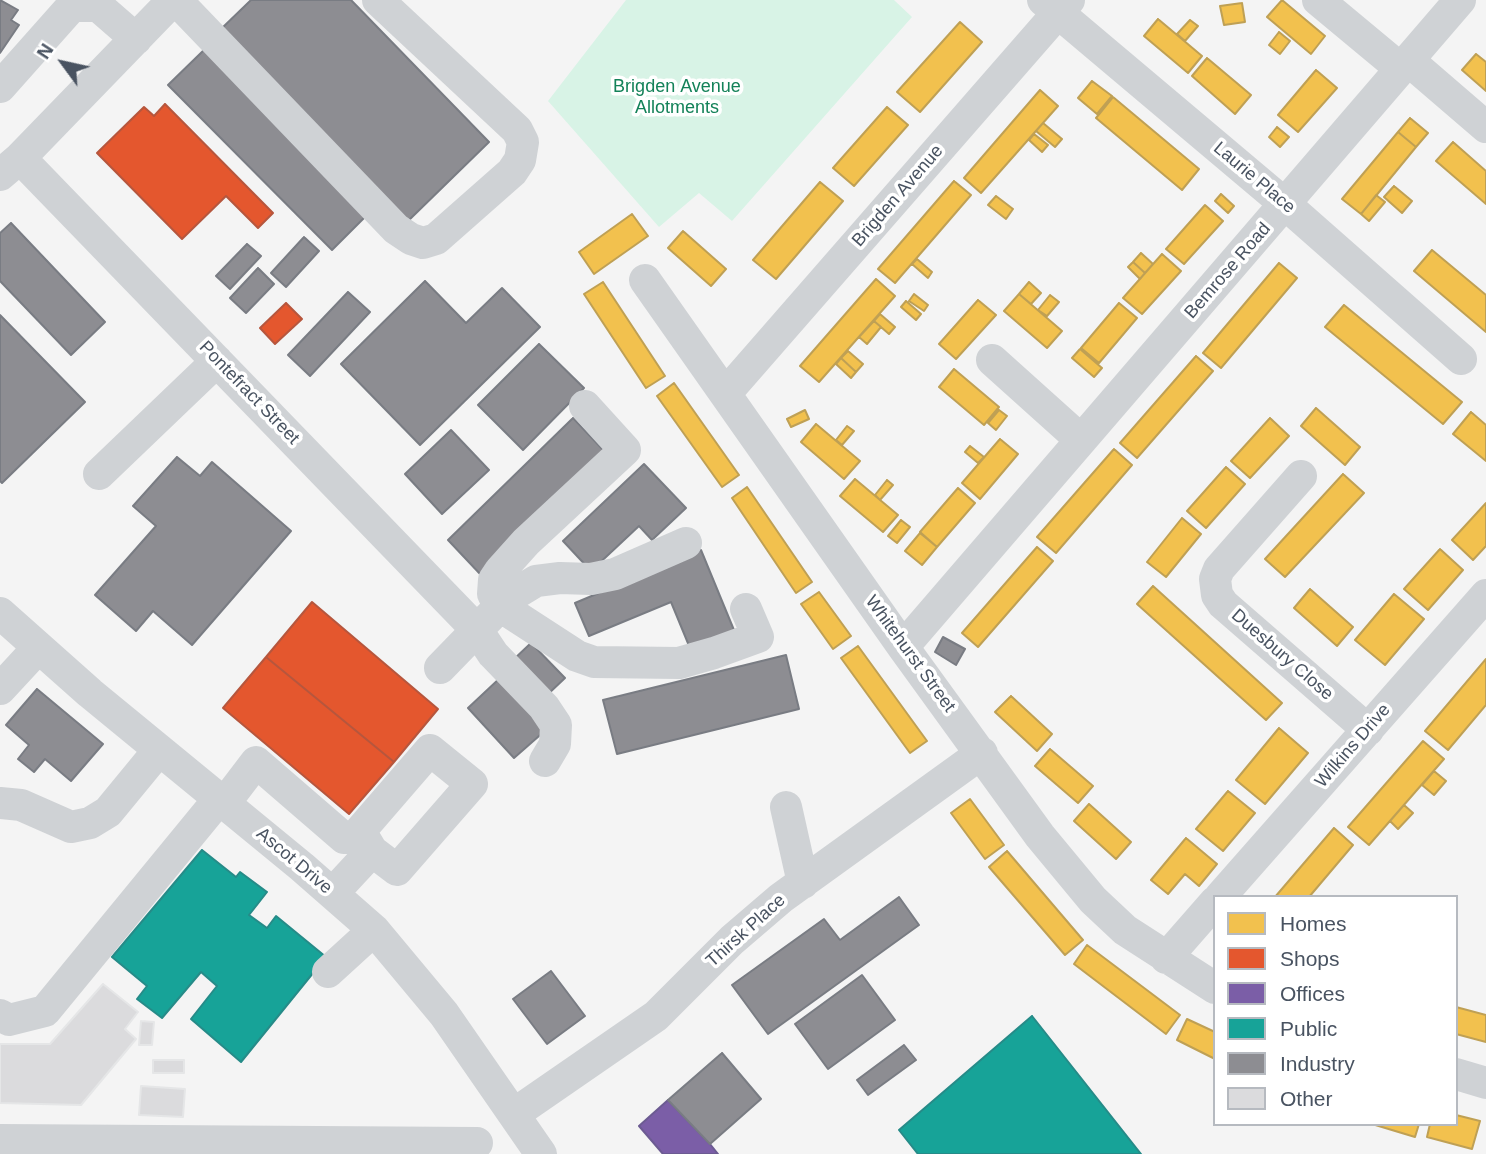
<!DOCTYPE html>
<html>
<head>
<meta charset="utf-8">
<style>
  body { margin:0 }
  #map { position:relative; width:1486px; height:1154px; overflow:hidden; background:#f4f4f4; font-family:Helvetica,sans-serif }
  canvas { display:block }
  .legend { position:absolute; left:1213px; top:895px; width:245px; height:231px; box-sizing:border-box; background:#fff; border:2px solid #b6bac0; margin:0; padding:9px 12px; list-style:none; font-size:21px; color:#495361 }
  .legend li { display:flex; align-items:center; gap:14px; height:35px }
  .legend b { width:35px; border:2px solid #b6bac0 }
  .north { position:absolute; left:28px; top:28px; width:70px; height:70px; -webkit-text-stroke:5px #fff; paint-order:stroke; rotate:303deg; font-size:19px; font-weight:700; line-height:28px; text-align:center; color:#495361 }
  .north::after { content:''; display:block; margin:auto; width:24px; height:32px; background:#495361; clip-path:polygon(50% 0,100% 100%,50% 72%,0 100%) }
</style>
</head>
<body>
<div id="map">
<canvas width="1486" height="1154"></canvas>
<ul class="legend">
<li><b style="height:19px;background:#f2c14e"></b>Homes</li>
<li><b style="height:19px;background:#e4572e"></b>Shops</li>
<li><b style="height:19px;background:#7b5ea7"></b>Offices</li>
<li><b style="height:19px;background:#17a398"></b>Public</li>
<li><b style="height:19px;background:#8d8d92"></b>Industry</li>
<li><b style="height:19px;background:#dbdbdd"></b>Other</li>
</ul>
<div class="north">N</div>
</div>
<script>
const c = document.querySelector('canvas').getContext('2d');
c.lineJoin = 'round';
function paint(path, color) { c.fillStyle = color; c.fill(path, 'evenodd'); }
const toPath = rows => new Path2D(rows.map(r => 'M' + r).join(''));
function trace(path, color, width, dash) { c.strokeStyle = color; c.lineWidth = width; c.lineCap = dash ? 'butt' : 'round'; c.setLineDash(dash || []); c.stroke(path); }
function label(font, color, halo, rows, align = 'center') {
  c.font = font + ' Helvetica,sans-serif'; c.lineWidth = 7; c.setLineDash([]); c.textBaseline = 'middle'; c.strokeStyle = halo; c.fillStyle = color; for (const [text, x, y, turn = 0] of rows) {
    c.save(); c.translate(x, y); c.rotate((+turn || 0) * Math.PI / 180); c.textAlign = isNaN(turn) ? turn : align; if (halo) c.strokeText(text, 0, 0); c.fillText(text, 0, 0); c.restore();
  }
}
paint(toPath([
  [626,0,894,0,912,17,732,221,699,193,659,227,548,101]
]), '#d8f3e6');
const homes = toPath([
  [1282,0,1325,36,1311,54,1267,17,1282,0],
  [1242,3,1245,22,1224,25,1220,6,1242,3],
  [1158,19,1202,56,1188,73,1144,36,1158,19],
  [1190,20,1198,26,1185,41,1177,34,1190,20],
  [960,22,982,42,920,112,897,92,960,22],
  [1279,32,1290,41,1280,54,1269,45,1279,32],
  [1476,54,1486,62,1486,91,1462,70,1476,54],
  [1207,58,1251,95,1235,114,1192,76,1207,58],
  [1316,70,1337,88,1298,132,1278,115,1316,70],
  [1092,81,1112,96,1097,114,1078,98,1092,81],
  [1040,90,1058,106,981,193,964,178,1040,90],
  [1113,97,1199,169,1182,190,1096,118,1113,97],
  [887,107,908,125,854,186,833,168,887,107],
  [1410,118,1428,133,1416,147,1398,132,1410,118],
  [1043,123,1062,139,1055,147,1036,131,1043,123],
  [1277,127,1289,137,1280,147,1269,137,1277,127],
  [1398,132,1416,147,1361,214,1342,199,1398,132],
  [1034,134,1048,145,1042,152,1029,140,1034,134],
  [1453,142,1486,171,1486,204,1436,161,1453,142],
  [954,181,971,195,895,283,878,269,954,181],
  [820,182,843,201,776,279,753,260,820,182],
  [1394,186,1412,201,1402,213,1384,197,1394,186],
  [1221,194,1234,206,1228,213,1215,201,1221,194],
  [1376,195,1385,202,1369,221,1361,214,1376,195],
  [996,196,1013,209,1006,219,988,205,996,196],
  [1205,205,1223,221,1184,264,1166,249,1205,205],
  [632,214,648,236,594,274,579,252,632,214],
  [683,231,726,269,711,286,668,248,683,231],
  [1432,250,1486,295,1486,332,1414,271,1432,250],
  [1141,253,1153,264,1145,273,1133,262,1141,253],
  [1162,254,1181,271,1142,314,1123,298,1162,254],
  [917,259,932,272,928,278,912,264,917,259],
  [1133,262,1145,273,1140,279,1128,267,1133,262],
  [1279,263,1297,278,1221,368,1203,353,1279,263],
  [876,279,895,296,819,382,800,366,876,279],
  [603,282,665,376,646,388,584,294,603,282],
  [1029,282,1041,293,1031,304,1019,294,1029,282],
  [914,294,928,305,924,311,909,301,914,294],
  [1019,294,1062,331,1047,348,1004,311,1019,294],
  [1050,295,1059,302,1047,316,1038,310,1050,295],
  [978,300,996,315,956,359,939,344,978,300],
  [906,301,921,314,916,320,901,307,906,301],
  [1119,303,1137,318,1099,363,1081,348,1119,303],
  [1344,305,1462,402,1443,424,1325,327,1344,305],
  [880,314,895,327,889,334,874,321,880,314],
  [874,321,881,327,867,344,859,337,874,321],
  [1080,349,1102,368,1094,377,1072,358,1080,349],
  [848,351,863,364,856,372,841,358,848,351],
  [1196,356,1213,371,1137,458,1120,443,1196,356],
  [841,358,856,372,851,378,836,364,841,358],
  [954,369,999,407,984,425,939,387,954,369],
  [674,383,739,475,722,487,657,396,674,383],
  [1316,408,1360,447,1345,465,1301,426,1316,408],
  [805,410,809,419,791,427,787,419,805,410],
  [999,410,1007,416,996,430,988,423,999,410],
  [1471,412,1486,425,1486,461,1453,434,1471,412],
  [1270,418,1289,436,1250,478,1231,461,1270,418],
  [816,424,860,461,844,479,801,442,816,424],
  [847,426,854,431,842,445,836,440,847,426],
  [1000,439,1018,454,980,499,962,483,1000,439],
  [970,446,984,457,978,463,965,452,970,446],
  [1114,449,1132,465,1056,553,1037,537,1114,449],
  [1226,467,1245,484,1206,528,1187,511,1226,467],
  [1343,474,1364,493,1285,577,1265,559,1343,474],
  [855,479,898,515,883,532,840,496,855,479],
  [887,480,893,485,880,500,875,495,887,480],
  [747,487,812,582,796,593,732,498,747,487],
  [958,488,975,503,937,547,920,532,958,488],
  [1486,503,1486,546,1473,560,1452,540,1486,503],
  [1182,518,1201,534,1166,577,1147,562,1182,518],
  [901,520,910,527,897,543,888,536,901,520],
  [920,533,937,547,922,565,905,551,920,533],
  [1037,547,1053,561,978,647,962,633,1037,547],
  [1440,549,1463,570,1428,610,1404,589,1440,549],
  [1153,586,1282,703,1266,720,1137,604,1153,586],
  [1310,589,1353,627,1337,646,1294,608,1310,589],
  [819,592,851,636,833,649,801,604,819,592],
  [1394,594,1424,619,1385,665,1355,640,1394,594],
  [858,646,927,741,910,753,841,658,858,646],
  [1486,659,1486,705,1448,750,1425,731,1486,659],
  [1011,696,1052,734,1037,751,995,712,1011,696],
  [1279,728,1308,753,1265,804,1236,780,1279,728],
  [1423,741,1444,759,1369,845,1348,827,1423,741],
  [1050,749,1093,786,1078,803,1035,766,1050,749],
  [1434,771,1446,781,1434,795,1422,785,1434,771],
  [1228,791,1255,813,1223,851,1196,829,1228,791],
  [970,799,1004,845,985,859,951,813,970,799],
  [1089,804,1131,842,1116,859,1074,821,1089,804],
  [1404,805,1413,813,1398,829,1390,821,1404,805],
  [1334,828,1353,845,1309,897,1275,897,1334,828],
  [1186,838,1217,864,1199,886,1185,874,1168,894,1151,880,1186,838],
  [1007,851,1083,940,1065,955,989,867,1007,851],
  [1087,945,1180,1015,1166,1034,1074,964,1087,945],
  [1456,1007,1486,1015,1486,1042,1456,1034,1456,1007],
  [1187,1019,1215,1032,1215,1059,1177,1040,1187,1019],
  [1456,1115,1480,1121,1472,1149,1427,1137,1430,1124,1456,1124,1456,1115],
  [1372,1124,1419,1124,1415,1137,1372,1124]
]);
paint(homes, '#f2c14e');
trace(homes, '#bfa054', 2);
const shops = toPath([
  [165,104,273,213,258,228,226,196,182,239,97,153,144,107,154,116,165,104],
  [286,303,302,319,275,344,260,328,286,303],
  [312,602,438,709,394,762,266,657,312,602],
  [266,657,394,762,349,814,223,708,266,657]
]);
paint(shops, '#e4572e');
trace(shops, '#b6563d', 2);
const offices = toPath([
  [668,1100,710,1144,718,1154,663,1154,639,1126,668,1100]
]);
paint(offices, '#7b5ea7');
trace(offices, '#6c5b92', 2);
const public = toPath([
  [202,850,236,877,240,872,267,892,249,915,267,928,276,916,326,957,241,1062,191,1019,217,986,201,972,162,1018,137,999,147,986,112,957,202,850],
  [1032,1016,1141,1154,918,1154,899,1130,1032,1016]
]);
paint(public, '#17a398');
trace(public, '#268b88', 2);
const industry = toPath([
  [0,0,18,10,11,20,19,25,0,53,0,0],
  [251,0,351,0,489,142,407,222,220,30,251,0],
  [205,49,369,213,332,250,168,85,205,49],
  [11,223,105,322,71,355,0,281,0,233,11,223],
  [304,237,319,251,286,287,271,273,304,237],
  [247,244,261,256,230,289,216,276,247,244],
  [258,268,274,284,246,313,230,298,258,268],
  [425,281,466,323,502,288,540,327,420,445,341,364,425,281],
  [348,292,370,312,310,376,288,355,348,292],
  [0,315,85,402,2,483,0,481,0,315],
  [539,344,584,388,523,450,478,405,539,344],
  [573,418,607,454,481,575,448,540,573,418],
  [451,430,489,470,442,514,405,474,451,430],
  [177,457,200,476,212,462,291,531,192,645,153,611,136,631,95,595,156,526,133,506,177,457],
  [644,464,686,508,652,540,639,526,591,571,563,541,644,464],
  [701,550,736,635,692,653,671,602,589,636,575,603,701,550],
  [943,637,965,649,956,665,935,652,943,637],
  [531,643,565,678,546,696,512,661,531,643],
  [786,655,799,709,617,754,603,700,786,655],
  [500,678,547,729,514,758,468,708,500,678],
  [37,689,103,744,71,781,45,759,34,772,18,759,29,745,6,725,37,689],
  [899,897,919,925,768,1034,732,985,824,919,840,940,899,897],
  [551,971,585,1016,547,1044,513,999,551,971],
  [862,975,895,1020,828,1069,795,1024,862,975],
  [904,1045,916,1060,868,1095,857,1080,904,1045],
  [722,1053,761,1099,710,1144,668,1100,722,1053]
]);
paint(industry, '#8d8d92');
trace(industry, '#797c83', 2);
const building = toPath([
  [103,984,138,1012,125,1029,136,1039,81,1105,0,1103,0,1044,50,1044,103,984],
  [141,1021,154,1022,152,1045,139,1045,141,1021],
  [153,1060,184,1060,184,1073,153,1073,153,1060],
  [141,1086,185,1089,183,1117,139,1115,141,1086]
]);
paint(building, '#dbdbdd');
trace(building, '#e5e6e7', 2);
trace(toPath([
  [176,0,396,229,411,239,423,243,436,239,512,172,520,160,523,142,517,130,378,0],
  [1043,0,1285,204,1461,359],
  [1318,0,1401,69],
  [1408,60,1486,127],
  [0,87,72,6,98,6,136,39],
  [20,158,477,630,493,654,544,707,556,725,555,744,545,761],
  [0,175,20,158,173,0],
  [645,280,903,647,1040,836,1093,900,1125,930,1215,988],
  [992,360,1081,440],
  [726,393,1069,0],
  [585,406,625,450,526,542,500,571,494,580,493,594,500,606,577,656,594,662,679,663,714,653,758,637,746,609],
  [99,474,217,361],
  [1301,476,1219,569,1215,579,1217,595,1223,604,1368,730],
  [0,613,90,693,302,867,374,930,444,1014,541,1154],
  [903,647,1460,0],
  [440,668,508,598,536,581,560,578,591,579,615,574,686,543],
  [0,689,38,648],
  [430,750,472,784,397,870,372,851,360,831,430,750],
  [0,803,21,805,71,827,90,823,108,812,159,750],
  [224,804,256,762,344,838,364,837],
  [786,807,803,883],
  [333,893,372,851],
  [1220,897,1486,595],
  [1166,958,1215,902],
  [328,972,374,930],
  [0,1015,9,1020,45,1011,219,799],
  [1456,1074,1486,1083],
  [514,1114,656,1016,732,940,781,898,982,753],
  [0,1140,477,1143]
]), '#cfd2d5', 32);
label('18px', '#148259', '#fff', [
  ["Brigden Avenue",677,87],
  ["Allotments",677,108]
]);
label('18px', '#495361', '#fff', [
  ["Laurie Place",1254,178,40],
  ["Brigden Avenue",898,196,-49],
  ["Bemrose Road",1228,271,-49],
  ["Pontefract Street",249,393,46],
  ["Whitehurst Street",910,654,54],
  ["Duesbury Close",1282,655,41],
  ["Wilkins Drive",1353,746,-49],
  ["Ascot Drive",294,861,40],
  ["Thirsk Place",746,931,-42]
]);
</script>
</body>
</html>
